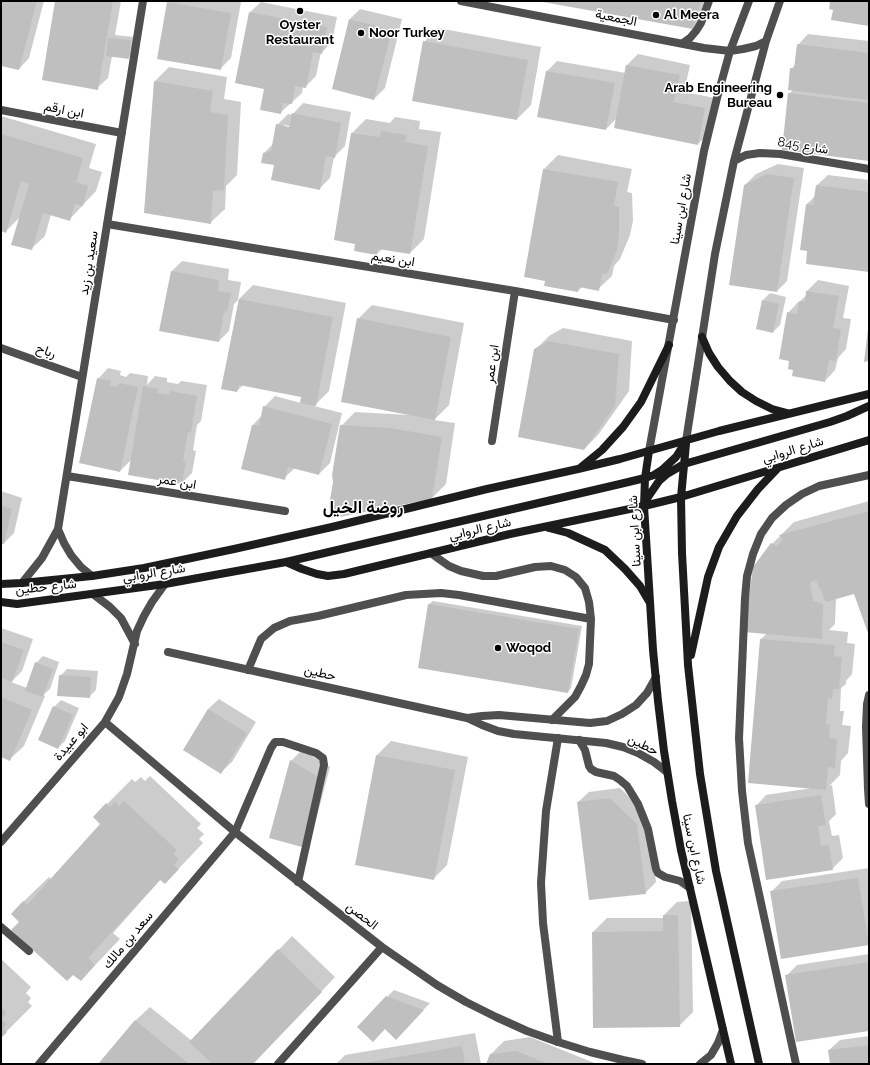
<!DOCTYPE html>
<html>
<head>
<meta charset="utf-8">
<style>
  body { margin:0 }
  #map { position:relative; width:870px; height:1065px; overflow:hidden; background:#fff; font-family:Raleway,sans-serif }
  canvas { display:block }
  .frame { position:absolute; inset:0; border:2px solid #000; pointer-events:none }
</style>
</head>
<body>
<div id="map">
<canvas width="870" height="1065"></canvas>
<div class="frame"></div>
</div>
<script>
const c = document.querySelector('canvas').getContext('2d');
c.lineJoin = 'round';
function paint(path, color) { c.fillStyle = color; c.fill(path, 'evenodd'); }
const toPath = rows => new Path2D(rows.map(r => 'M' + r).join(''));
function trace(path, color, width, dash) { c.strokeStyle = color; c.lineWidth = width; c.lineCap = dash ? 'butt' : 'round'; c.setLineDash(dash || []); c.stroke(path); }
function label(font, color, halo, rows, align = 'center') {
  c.font = font + ' Raleway,Vazirmatn,sans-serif'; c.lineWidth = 3; c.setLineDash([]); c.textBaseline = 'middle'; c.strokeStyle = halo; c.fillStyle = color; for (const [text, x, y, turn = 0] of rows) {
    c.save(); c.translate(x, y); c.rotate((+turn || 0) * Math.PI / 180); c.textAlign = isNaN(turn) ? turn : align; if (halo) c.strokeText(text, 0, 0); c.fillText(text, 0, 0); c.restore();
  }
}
paint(toPath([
  [1,1,44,1,29,58,19,69,1,65],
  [56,1,121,1,115,35,134,37,132,54,128,58,112,56,108,78,97,88],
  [170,1,232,1,241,2,231,58,220,69,168,2],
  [544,1,710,1,707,14,693,27],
  [261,2,337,17,332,42,322,52,321,52,316,76,305,87,303,86,302,93,280,113,265,88,236,83,250,12],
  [360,9,402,19,385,88,374,99,350,19],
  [438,28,541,47,531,105,517,119,424,42],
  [808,34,869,41,869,160,789,94,793,90,791,69,795,65,798,45],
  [638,54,690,65,684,92,715,98,708,134,698,144,617,118,606,129,538,116,547,71,557,61,626,73,627,65],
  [169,67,227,77,224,99,241,102,237,175,226,186,225,209,211,222,146,212,155,81],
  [303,103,351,112,345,146,334,157,330,178,319,189,275,164,264,153,273,144,277,125,288,114,293,115,293,114],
  [284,125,294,127,294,129,284,127],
  [1,116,96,144,89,168,102,172,96,191,69,220,51,214,45,236,31,249,20,217,5,232,1,230],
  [395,117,420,121,419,129,441,132,424,239,410,253,383,248,377,254,352,133,366,119,390,123],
  [558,155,632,169,627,192,632,193,633,221,630,235,620,259,614,266,612,276,598,289,582,287,578,291,546,280,525,276,544,169],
  [778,164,804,168,787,281,777,291,745,185,756,174],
  [828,175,869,180,869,271,808,250,807,204,816,195,817,185],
  [182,261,229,269,228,280,241,282,238,300,234,304,229,331,219,341,172,271],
  [818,280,849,286,843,318,851,319,846,349,838,358,835,370,825,381,794,369,791,360,788,313,798,302,800,303,800,301,807,295,807,291],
  [253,285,346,303,329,391,314,406,342,413,330,463,319,474,295,468,284,478,253,425,262,415,264,407,275,396,301,403,302,396,243,385,237,391,222,388,239,299],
  [770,293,786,297,780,325,773,332,763,300],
  [372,305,464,323,449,405,434,420,455,423,446,484,432,498,341,426,355,412,408,415,409,414,358,319],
  [563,328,632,341,629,391,598,435,584,449,535,350,549,336],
  [108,368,121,371,120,375,126,377,130,373,148,376,147,385,155,376,167,378,167,382,178,384,181,381,207,385,201,421,197,425,193,450,196,451,192,473,182,483,132,459,120,471,98,379],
  [1,491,22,498,14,533,4,543,1,543],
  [869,501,869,632,854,593,836,598,835,624,829,630,848,632,847,643,855,644,852,674,846,681,846,684,841,688,840,711,844,711,842,725,851,726,848,753,841,761,840,775,829,786,832,785,836,814,829,821,832,836,839,835,843,858,832,869,756,806,766,795,812,788,761,639,767,633,754,567,772,544,794,522],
  [433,601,582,626,571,688,568,692,419,667,429,604],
  [1,628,33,639,22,671,11,682,27,688,36,663,43,656,59,662,50,689,43,695,45,696,24,746,10,759,1,756],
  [67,669,98,671,96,690,89,697,60,676],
  [219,699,256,722,232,762,221,772,184,749,208,709],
  [61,700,79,708,65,741,58,748,54,707],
  [391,741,468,757,447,865,433,879,377,755],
  [302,750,330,767,312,835,271,837,291,761],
  [150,776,201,824,197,828,204,834,199,839,203,843,165,883,161,879,113,933,120,939,81,980,20,921,23,902,49,877,51,879,102,824,107,804,132,779,135,782,141,777,145,781],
  [620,788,647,814,656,882,645,893,578,802,589,792],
  [869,868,869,944,771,892,782,881],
  [691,901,693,1012,679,1026,593,932,607,918,664,918,664,915,677,902],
  [292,936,335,977,253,1064,100,1064,136,1020,150,1007,192,1041],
  [869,954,869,1030,786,976,797,965],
  [1,959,31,987,26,993,31,998,28,1002,32,1006,1,1037],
  [394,990,430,1003,403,1031,387,997],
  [475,1033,481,1064,336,1064,345,1055],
  [869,1036,869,1064,831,1064,829,1050,840,1040],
  [530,1037,597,1064,487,1064,490,1055,504,1041]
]), '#0003');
paint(toPath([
  [1,1,37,1,19,70,1,66],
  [55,1,113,1,98,90,42,80],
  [543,1,701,1,693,29,543,2],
  [830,1,869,1,869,26,831,20,833,10,829,9],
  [167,2,231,13,221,70,157,59],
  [249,12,327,27,322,54,313,52,306,88,295,86,292,104,283,103,281,114,260,110,264,89,235,83],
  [349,19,392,30,374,100,332,89],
  [108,38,131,40,129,59,106,56],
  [423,41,528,60,517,120,412,101],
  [797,44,869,53,869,100,788,90,790,68,794,69],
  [626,65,680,75,674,102,705,108,698,145,614,128],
  [546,71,615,83,606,130,537,117],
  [154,81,213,91,210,112,228,115,224,190,213,191,211,224,144,213],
  [788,93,869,103,869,161,782,150],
  [292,113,341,123,335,158,326,156,320,190,271,180,274,165,261,163,263,153,271,151,276,124,289,127],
  [381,131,407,135,405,142,428,146,410,254,378,249,377,255,354,251,355,244,334,240,351,133,380,137],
  [1,134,83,158,76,182,88,186,83,206,75,204,70,221,43,213,32,250,11,245,29,184,21,181,6,233,1,231],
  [543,169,618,182,614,206,619,207,619,236,617,250,607,274,602,274,599,291,579,287,578,292,544,286,545,281,524,277],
  [767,174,794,178,777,292,729,285,744,185],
  [816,185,869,192,869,272,806,264,807,251,800,250,806,204,813,205],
  [171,271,219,280,218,291,231,293,227,312,224,311,219,342,159,331],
  [806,291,839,296,833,328,841,329,836,361,829,360,825,382,792,376,793,370,788,369,789,361,779,359,787,312,797,314,799,301,805,302],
  [239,299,333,317,316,406,300,403,301,397,239,385,237,392,221,389],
  [762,300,779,304,773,333,756,329],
  [357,318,451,337,435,420,341,402],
  [868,329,869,329,869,361,864,362],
  [548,341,619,354,615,406,584,450,518,437,534,349],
  [97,378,111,381,110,386,117,387,119,383,138,387,120,472,79,463],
  [143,386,158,389,157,393,169,395,170,391,197,396,191,433,188,432,183,461,186,461,182,484,128,475],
  [263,406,332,424,319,475,288,467,285,480,241,469,252,425,259,426],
  [340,425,390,428,442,437,432,499,334,518,331,517,329,506,333,482,332,475],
  [1,505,12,509,4,544,1,544],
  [869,511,869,633,868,633,854,594,826,602,816,580,810,582,813,601,823,604,822,639,744,632,753,567,771,543,777,546,783,539,779,535],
  [428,604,579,629,568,693,418,668],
  [760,639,835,645,834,656,842,657,839,689,833,689,832,699,828,698,826,724,830,725,829,738,837,739,835,768,828,767,826,790,748,783],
  [1,642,24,650,12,682,1,678],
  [35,662,53,669,43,697,25,691],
  [59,675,91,677,90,698,57,696],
  [1,697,32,710,10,761,1,757],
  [53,706,73,715,58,749,38,740],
  [208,709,247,733,221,774,183,750],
  [376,755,455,770,434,880,355,865],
  [290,760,320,778,302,847,269,838],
  [821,795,826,825,818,826,821,846,829,845,833,870,766,880,755,805],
  [610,798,637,824,646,894,589,900,577,802],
  [115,801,119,806,124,801,177,850,173,854,179,859,174,865,179,869,165,884,160,880,88,958,95,965,81,981,73,975,67,981,11,930,19,922,11,914,23,901,27,905,100,824,93,817,106,803,110,807],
  [858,878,869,945,781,959,770,891],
  [663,915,678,915,680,1027,593,1028,592,932,663,931],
  [278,949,322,992,253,1064,212,1064,189,1042],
  [869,962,869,1031,796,1042,785,975],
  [386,996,424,1010,396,1040,385,1029,373,1042,357,1027],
  [1,1007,7,1013,1,1019,7,1024,3,1028,7,1032,1,1038],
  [135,1020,189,1064,98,1064],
  [869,1045,869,1064,830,1064,828,1050],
  [462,1046,465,1064,363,1064,363,1063],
  [516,1051,549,1064,486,1064,490,1054]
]), '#bfbfbf');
trace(toPath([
  [683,43,690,38,696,31,701,23,709,1],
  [1,348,82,377],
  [431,553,439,559,449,566,461,571,483,576,496,576,535,567,551,566,565,570,576,577,585,588,589,602,591,619,589,664,586,675,581,686,575,697,552,720],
  [248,670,261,639,274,628,290,621,318,616,406,595,441,593,459,595,591,619],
  [579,740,585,750,589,766,591,769,596,772,614,776,620,780,627,786,632,794,638,804,648,829,656,869,658,873,665,877,680,881,690,888],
  [235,832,271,748,275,742,283,742,316,753,323,758,324,765,298,882],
  [1,927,29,951],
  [558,1042,543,923,541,883,546,811,558,738]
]), '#4f4f4f', 8);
trace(toPath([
  [461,1,704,48,730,51,743,49,756,46,766,41],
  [1,110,122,133],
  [734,161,746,155,760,153,780,154,869,169],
  [107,224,515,291,674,320],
  [492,441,515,291],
  [686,441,715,254,734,161,766,41,780,1],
  [649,451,704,151,717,98,730,51,749,1],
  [67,476,285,511],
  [58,529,64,543,71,555,81,567,92,576],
  [22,583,42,558,58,529,143,1],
  [93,594,110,607,121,618,135,644],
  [168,652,467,718,482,725,498,731,514,734,606,743,623,747,638,753,654,762,667,772],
  [869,695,867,704,866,727,868,789,869,804],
  [467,718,482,716,499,715,590,723,607,721,622,714,636,705,647,693,656,677],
  [105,722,235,832,382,947,437,985,466,1002,496,1017,527,1031,558,1042,590,1052,623,1060,642,1064],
  [1,842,105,722,119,697,127,674,137,631,144,616,152,602,165,584],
  [39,1064,235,832],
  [278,1064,382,947],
  [700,1064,711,1055,718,1043,723,1030],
  [796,1064,748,843,742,791,739,738,745,598,747,576,753,554,761,534,772,518,786,505,802,494,819,486,869,475]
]), '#4f4f4f', 8);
trace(toPath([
  [702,337,709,353,718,367,730,381,742,392,756,401,772,409,787,413],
  [686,444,681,497,682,553,688,665,700,774,716,871,759,1064],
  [649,451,645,478,644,506,653,650,658,701,664,751,672,801,681,850,731,1064],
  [580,468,602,450,623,427,641,402,669,345],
  [646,502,648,497,659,481,667,474,684,464,830,422,847,416,869,406],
  [549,528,568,533,605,550,625,569,640,586,650,603],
  [286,562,302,569,317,574,328,576,344,574,510,534,644,506,681,497,869,440],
  [1,584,22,583,92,576,144,568,234,549,332,527,487,489,578,469,620,459,719,431,869,394],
  [1,602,17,604,165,584,286,562,620,484,645,478,654,475,662,470,676,457,686,441],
  [691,655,708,577,719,547,737,516,758,489,778,468]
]), '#1c1c1c', 8);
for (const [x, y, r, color] of [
  [300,11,4,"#000"],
  [656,15,4,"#000"],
  [361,33,4,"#000"],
  [780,95,4,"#000"],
  [498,648,4,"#000"]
]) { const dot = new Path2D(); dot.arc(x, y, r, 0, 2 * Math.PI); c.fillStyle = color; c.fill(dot); trace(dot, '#fff', 1.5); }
label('bold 13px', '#000', '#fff', [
  ["Al Meera",664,15],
  ["Oyster",300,25,"center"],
  ["Restaurant",300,40,"center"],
  ["Noor Turkey",369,33],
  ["Arab Engineering",772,88,"right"],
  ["Bureau",772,103,"right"],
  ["Woqod",506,648]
], 'left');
label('13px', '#000', '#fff', [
  ["الجمعية",616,18,11],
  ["ابن ارقم",64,110,11],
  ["شارع 845",803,146,9],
  ["شارع ابن سينا",681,209,-80],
  ["ابن نعيم",393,259,9],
  ["سعيد بن زيد",89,263,-81],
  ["رباح",46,351,20],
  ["ابن عمر",492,364,-82],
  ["شارع الروابي",793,450,-17],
  ["ابن عمر",177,482,9],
  ["شارع الروابي",480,529,-13],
  ["شارع ابن سينا",635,531,-93],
  ["شارع الروابي",154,573,-9],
  ["شارع حطين",46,587,-6],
  ["حطين",320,673,13],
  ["ابو عبيدة",71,742,-49],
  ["حطين",643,745,26],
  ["شارع ابن سينا",694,849,78],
  ["الحصن",362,916,38],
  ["سعد بن مالك",128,940,-50]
]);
label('bold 17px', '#000', '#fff', [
  ["روضة الخيل",363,508]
]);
</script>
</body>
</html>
